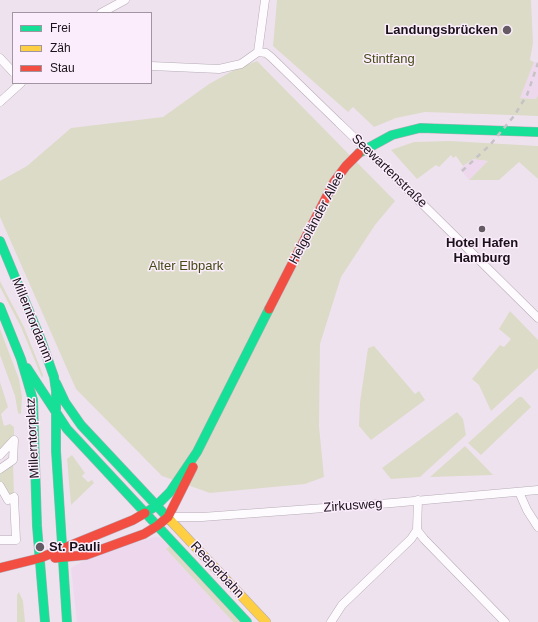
<!DOCTYPE html>
<html>
<head>
<meta charset="utf-8">
<style>
  body { margin:0 }
  #map { position:relative; width:538px; height:622px; overflow:hidden; background:#efe2ef; font-family:Helvetica,sans-serif }
  canvas { display:block }
  .legend { position:absolute; left:12px; top:12px; width:140px; height:72px; box-sizing:border-box; background:#fcedfc; border:1px solid #a295a2; margin:0; padding:5px 7px; list-style:none; font-size:12px; color:#1a121a }
  .legend li { display:flex; align-items:center; gap:8px; height:20px }
  .legend b { width:20px; border:1px solid #a295a2 }
</style>
</head>
<body>
<div id="map">
<canvas width="538" height="622"></canvas>
<ul class="legend">
<li><b style="height:5px;background:#16e098"></b>Frei</li>
<li><b style="height:5px;background:#ffcf43"></b>Zäh</li>
<li><b style="height:5px;background:#f24e42"></b>Stau</li>
</ul>
</div>
<script>
const c = document.querySelector('canvas').getContext('2d');
c.lineJoin = 'round';
function paint(path, color) { c.fillStyle = color; c.fill(path, 'evenodd'); }
const toPath = rows => new Path2D(rows.map(r => 'M' + r).join(''));
function trace(path, color, width, dash) { c.strokeStyle = color; c.lineWidth = width; c.lineCap = dash ? 'butt' : 'round'; c.setLineDash(dash || []); c.stroke(path); }
function label(font, color, halo, rows, align = 'center') {
  c.font = font + ' Helvetica,sans-serif'; c.lineWidth = 3; c.setLineDash([]); c.textBaseline = 'middle'; c.strokeStyle = halo; c.fillStyle = color; for (const [text, x, y, turn = 0] of rows) {
    c.save(); c.translate(x, y); c.rotate((+turn || 0) * Math.PI / 180); c.textAlign = isNaN(turn) ? turn : align; if (halo) c.strokeText(text, 0, 0); c.fillText(text, 0, 0); c.restore();
  }
}
paint(toPath([
  [534,62,538,62,538,95,536,99,519,98],
  [473,159,488,161,469,180,460,169],
  [155,537,159,537,169,546,166,549,233,622,77,622,71,568,83,561,102,553]
]), '#eed8ee');
paint(toPath([
  [277,0,531,0,533,43,530,60,534,62,520,98,536,99,538,95,538,116,425,112,396,118,374,127,353,107,348,112,273,46],
  [257,61,395,201,375,225,341,277,320,344,319,426,324,477,305,484,210,493,162,476,76,389,0,217,0,181,27,166,71,128,163,117,209,84,236,69],
  [450,141,538,146,538,179,519,162,499,180,469,180,488,161,473,159,463,166,456,156,453,158,451,155,439,167,436,165,417,179,391,150,414,142],
  [0,281,24,327,43,375,42,378,21,327,0,287],
  [510,311,538,340,538,368,491,411,479,385,472,379,500,345,504,347,511,339,499,329],
  [0,329,19,379,22,397,21,414,18,413,15,396,0,355],
  [374,346,415,394,419,391,425,400,371,440,359,426,360,402,368,348],
  [0,382,8,407,1,414,4,426,10,424,14,427,14,440,0,455],
  [519,397,522,397,531,407,481,455,468,443],
  [457,412,463,419,466,435,420,477,391,479,382,468],
  [465,446,493,475,430,477],
  [72,455,85,473,82,476,88,482,92,480,94,483,71,505,67,459],
  [13,460,14,497,8,500,0,486,0,469],
  [169,546,241,622,233,622,166,549],
  [19,592,23,601,25,622,17,622,17,595]
]), '#dcdbc8');
const street = toPath([
  [101,13,125,0],
  [258,52,266,53,271,57,340,124],
  [258,52,265,0],
  [0,58,13,72],
  [151,66,219,69,241,64,258,52],
  [0,102,21,83],
  [390,172,538,318],
  [0,455,14,440,13,460,0,469],
  [0,486,8,500,14,497,16,540,0,540],
  [519,492,527,510,538,527],
  [418,500,417,530,424,539,505,622],
  [168,517,202,517,392,503,538,490],
  [331,622,342,605,411,539,417,530]
]);
const fast = toPath([
  [359,153,392,135,420,128,538,132],
  [0,241,41,340,54,377,56,391,56,451,67,622],
  [0,307,21,359,33,400,37,526,45,622],
  [27,368,67,429,247,622],
  [56,383,65,402,81,425,171,521],
  [145,513,156,506,170,492,197,452,269,309]
]);
const slow = toPath([
  [171,521,266,622]
]);
const jam = toPath([
  [269,309,334,182,346,166,359,153],
  [55,558,86,555,144,534,157,526,168,517,193,467],
  [0,568,40,558,133,520,145,513]
]);
trace(street, '#b6acb6', 9);
trace(fast, '#b6acb6', 10);
trace(slow, '#b6acb6', 10);
trace(jam, '#b6acb6', 10);
trace(street, '#fdfbfd', 8);
trace(fast, '#16e098', 9);
trace(slow, '#ffcf43', 9);
trace(jam, '#f24e42', 9);
trace(toPath([
  [462,171,490,145,514,116,527,95,538,63]
]), '#c6c3c6', 2.5, [5, 5]);
const streetBridge = toPath([
  [340,124,390,172]
]);
trace(streetBridge, '#b6acb6', 9, []);
trace(streetBridge, '#fdfbfd', 8);
for (const [x, y, r, color] of [
  [507,30,5,"#655b65"],
  [482,229,4,"#655b65"],
  [40,547,5,"#655b65"]
]) { const dot = new Path2D(); dot.arc(x, y, r, 0, 2 * Math.PI); c.fillStyle = color; c.fill(dot); trace(dot, '#fcedfc', 1.5); }
label('bold 13px', '#1a121a', '#fcedfc', [
  ["Landungsbrücken",498,30],
  ["Hotel Hafen",482,243,"center"],
  ["Hamburg",482,258,"center"],
  ["St. Pauli",49,547,"left"]
], 'right');
label('13px', '#434b16', '#fcedfc', [
  ["Stintfang",389,59],
  ["Alter Elbpark",186,266]
]);
label('13px', '#1a121a', '#fcedfc', [
  ["Seewartenstraße",389,171,44],
  ["Helgoländer Allee",317,218,-62],
  ["Millerntordamm",32,320,68],
  ["Millerntorplatz",33,438,-93],
  ["Zirkusweg",353,506,-4],
  ["Reeperbahn",217,570,47]
]);
</script>
</body>
</html>
